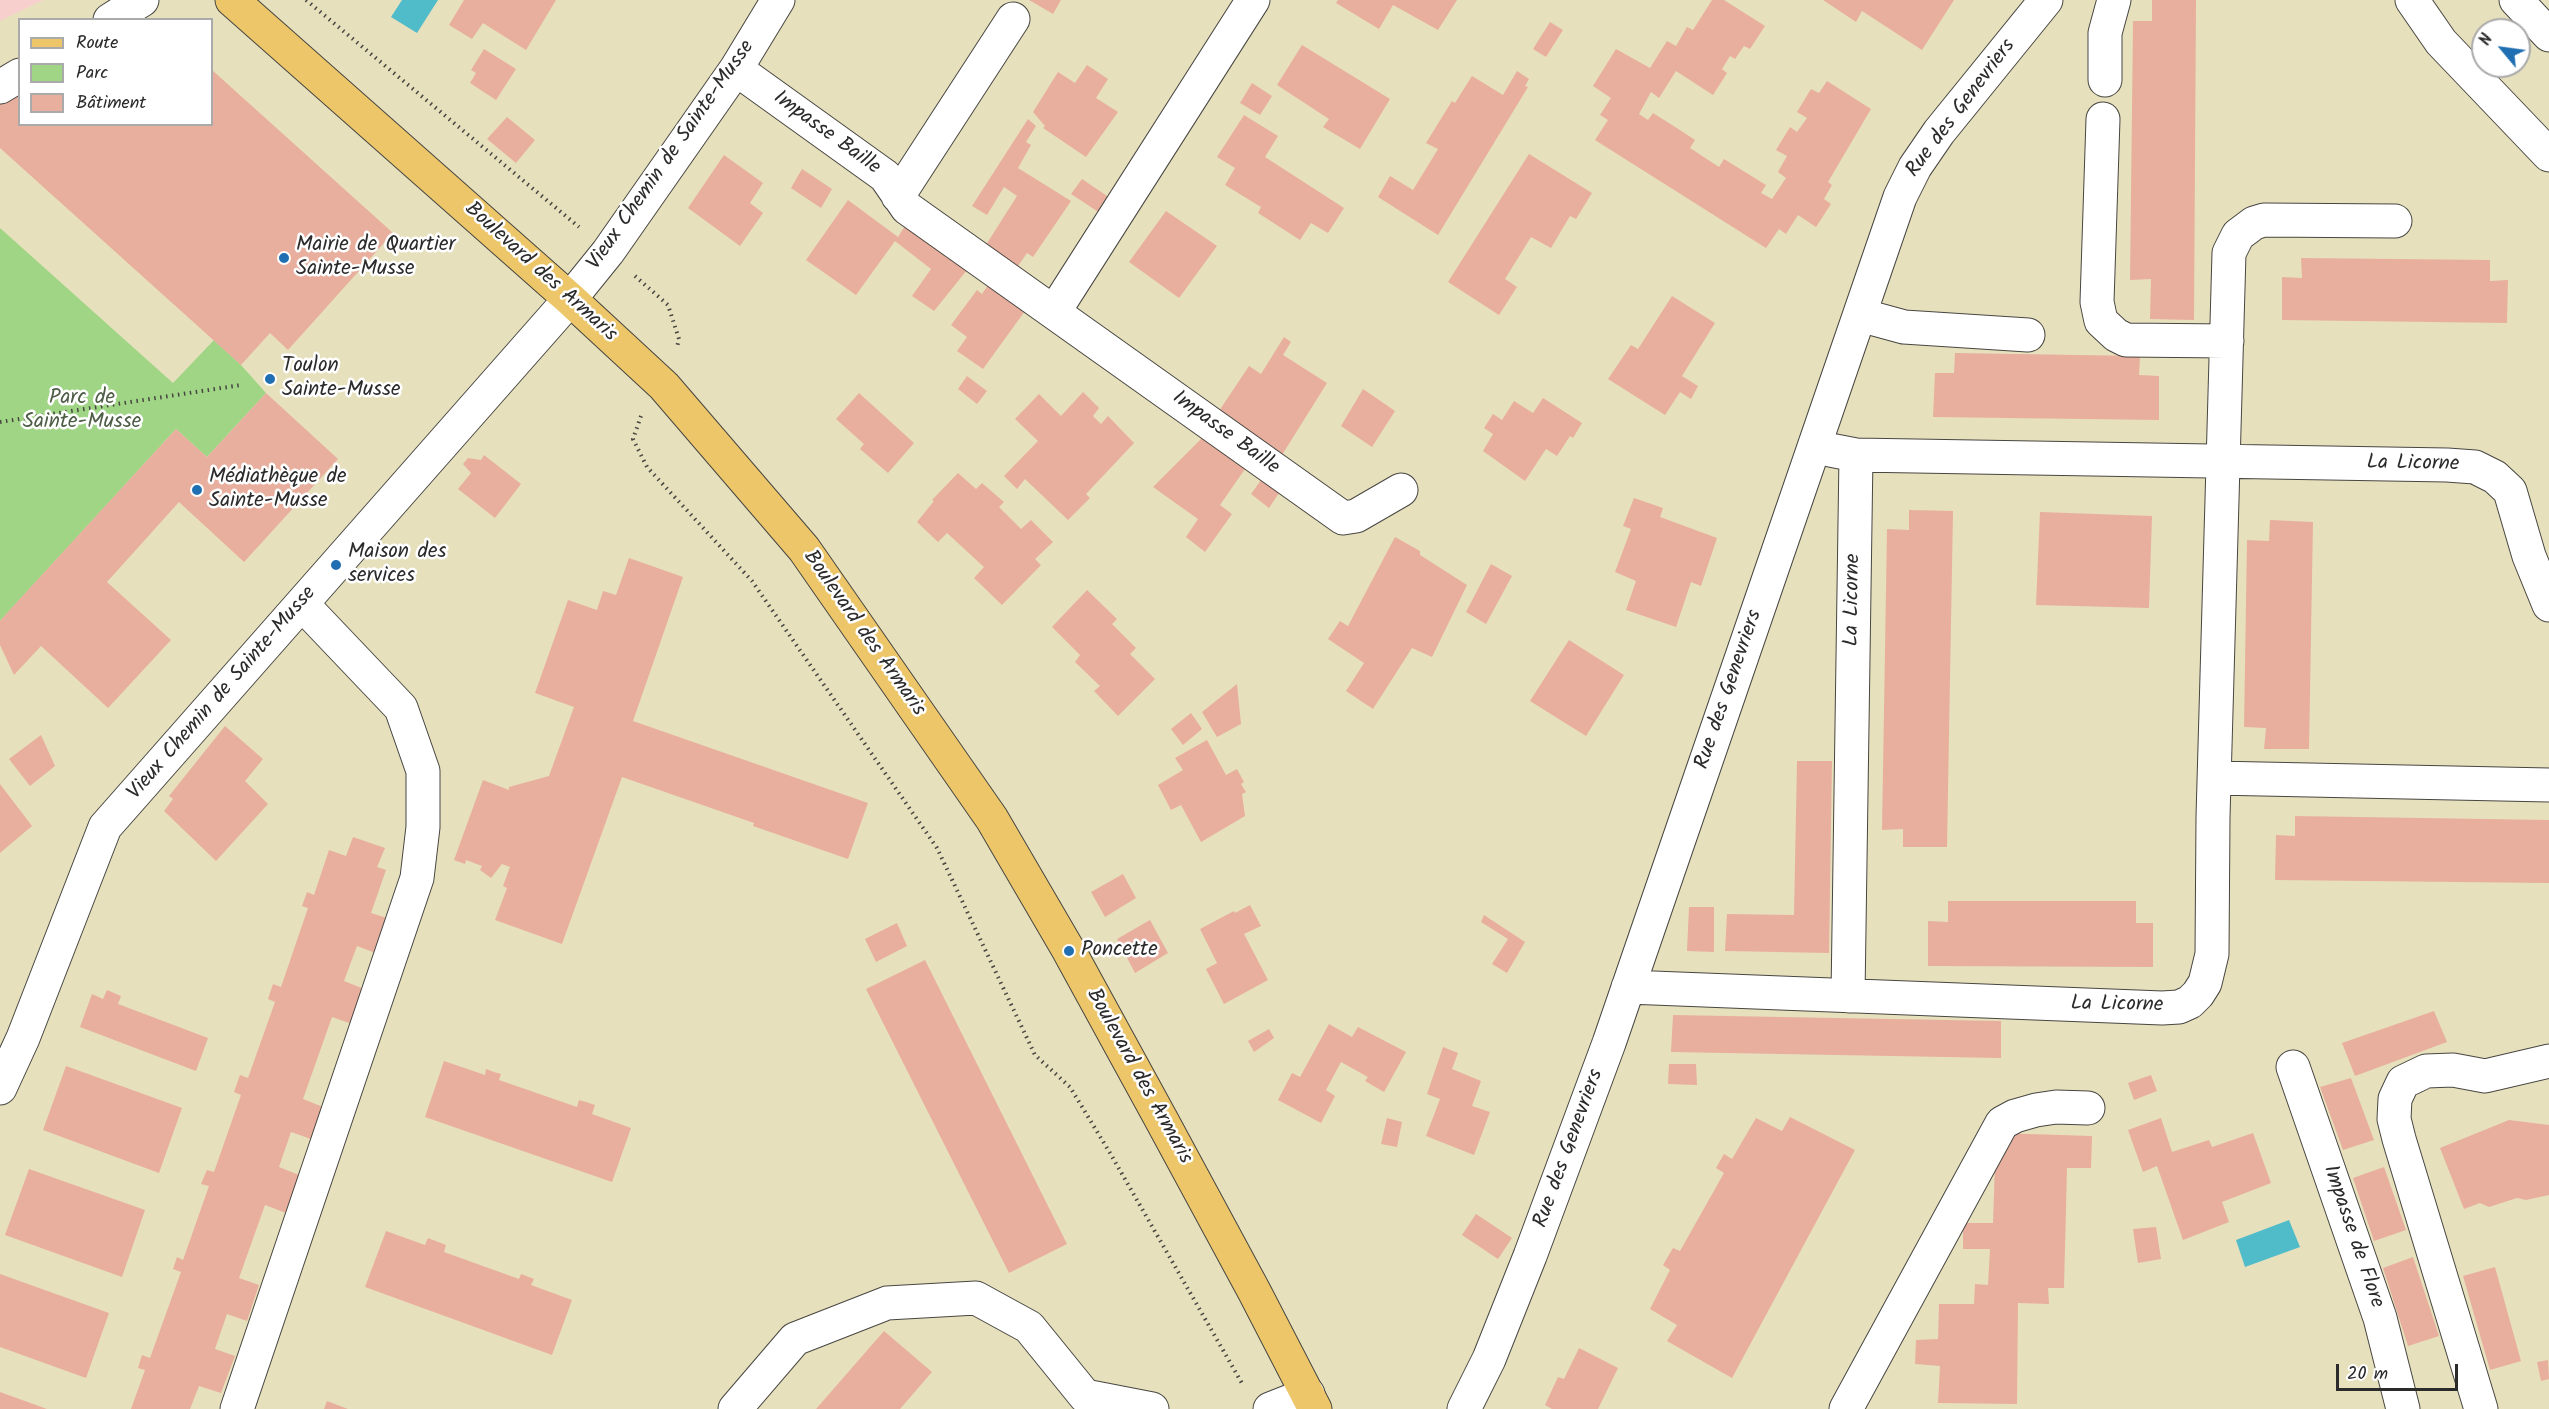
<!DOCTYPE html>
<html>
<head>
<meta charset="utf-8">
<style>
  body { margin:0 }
  #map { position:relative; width:2549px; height:1409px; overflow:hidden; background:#e7e0bd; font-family:Kalam,sans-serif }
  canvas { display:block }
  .legend { position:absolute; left:18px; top:18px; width:195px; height:108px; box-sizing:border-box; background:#fff; border:2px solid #aaa; margin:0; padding:8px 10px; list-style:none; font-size:18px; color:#2b2b2b }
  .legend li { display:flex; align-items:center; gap:12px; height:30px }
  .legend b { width:30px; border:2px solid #aaa }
  .north { position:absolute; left:2471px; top:18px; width:60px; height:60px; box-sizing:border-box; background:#fff; border:2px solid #aaa; border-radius:50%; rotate:299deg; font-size:16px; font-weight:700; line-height:24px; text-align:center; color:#2b2b2b }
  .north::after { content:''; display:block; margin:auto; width:21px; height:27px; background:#1f6fb2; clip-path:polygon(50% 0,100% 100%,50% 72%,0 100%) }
  .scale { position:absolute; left:2336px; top:1364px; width:122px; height:27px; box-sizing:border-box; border:3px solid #2b2b2b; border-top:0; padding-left:8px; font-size:18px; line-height:21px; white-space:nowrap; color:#2b2b2b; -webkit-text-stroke:4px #fff; paint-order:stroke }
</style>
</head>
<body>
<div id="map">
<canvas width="2549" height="1409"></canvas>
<ul class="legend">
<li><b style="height:8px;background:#ecc669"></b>Route</li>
<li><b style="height:16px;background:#a0d586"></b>Parc</li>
<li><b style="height:16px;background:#e8af9e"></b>Bâtiment</li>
</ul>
<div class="north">N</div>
<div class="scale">20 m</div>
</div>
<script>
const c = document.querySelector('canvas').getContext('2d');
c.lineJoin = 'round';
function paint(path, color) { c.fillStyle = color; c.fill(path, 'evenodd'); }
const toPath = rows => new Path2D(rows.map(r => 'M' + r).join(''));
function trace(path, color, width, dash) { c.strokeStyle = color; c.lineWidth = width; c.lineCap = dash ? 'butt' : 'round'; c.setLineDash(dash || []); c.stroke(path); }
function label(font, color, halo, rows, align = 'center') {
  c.font = font + ' Kalam,sans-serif'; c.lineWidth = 5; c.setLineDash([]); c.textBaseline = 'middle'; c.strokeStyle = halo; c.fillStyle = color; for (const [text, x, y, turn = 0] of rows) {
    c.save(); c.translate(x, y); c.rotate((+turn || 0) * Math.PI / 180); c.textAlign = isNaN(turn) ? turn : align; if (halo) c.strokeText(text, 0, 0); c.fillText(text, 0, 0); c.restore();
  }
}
paint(toPath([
  [0,0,43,0,0,21]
]), '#f7d0cd');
paint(toPath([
  [0,228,173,383,214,340,241,365,266,393,207,457,176,429,0,621]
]), '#a0d586');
paint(toPath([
  [402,0,438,0,417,33,391,17],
  [2289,1220,2300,1247,2245,1267,2236,1240]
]), '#50bcca');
paint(toPath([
  [464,0,556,0,526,50,483,23,472,39,449,25],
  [1029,0,1061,0,1053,14],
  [1338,0,1457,0,1438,30,1393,5,1379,29,1336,3],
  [1712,0,1724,0,1765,26,1750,49,1744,46,1735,59,1730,56,1722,69,1727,73,1713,95,1676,71,1659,98,1651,92,1639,114,1648,120,1653,113,1683,132,1695,140,1690,148,1719,167,1724,159,1766,185,1761,193,1772,199,1786,178,1778,172,1787,156,1776,150,1790,127,1797,132,1807,118,1797,112,1811,89,1819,93,1827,81,1871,109,1828,182,1832,185,1824,199,1831,204,1816,227,1798,215,1786,234,1779,229,1766,248,1595,140,1608,120,1600,115,1611,98,1593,86,1616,49,1650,68,1667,41,1676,46,1687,27,1693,30],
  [1823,0,1954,0,1922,50,1862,11,1856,22],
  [2152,0,2196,0,2194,320,2150,319,2151,279,2130,280,2133,21,2152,21],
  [1550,22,1563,30,1546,57,1533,49],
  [1302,45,1390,99,1360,149,1323,127,1329,119,1277,85],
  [484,49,516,69,496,100,470,83,476,73,471,70],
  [1087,65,1108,79,1096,98,1118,112,1086,157,1043,128,1045,126,1033,112,1058,72,1075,83],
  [212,70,393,233,288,350,270,333,241,365,0,148,0,99,20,88,20,124,212,124],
  [1517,71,1529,79,1525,86,1528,87,1438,235,1378,197,1390,176,1413,190,1438,149,1426,143,1452,101,1455,103,1472,76,1503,95],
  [1252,83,1272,96,1260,115,1240,103],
  [1244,115,1278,136,1265,157,1344,208,1328,233,1311,223,1300,240,1258,213,1261,207,1225,185,1235,168,1217,157],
  [507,117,535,140,516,163,487,139],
  [1028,119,1036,126,1026,142,1031,145,1018,168,1071,201,1033,257,1027,253,1016,269,984,248,1017,196,1004,187,987,215,972,206],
  [1529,154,1592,193,1576,219,1570,216,1551,248,1531,237,1505,279,1517,287,1499,315,1448,282],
  [724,155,763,183,750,203,763,213,740,246,688,208],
  [802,169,832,189,821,208,791,188],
  [1082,179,1110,198,1100,213,1071,194],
  [848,200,898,237,905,226,967,270,934,311,912,296,931,269,895,241,856,295,806,260],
  [1166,211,1217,246,1179,298,1129,262],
  [2301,258,2490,260,2490,281,2508,280,2507,323,2282,320,2282,277,2302,278],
  [988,285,1025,311,983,369,957,351,967,337,951,325,977,290,982,294],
  [1672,296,1715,323,1682,376,1698,386,1691,399,1680,392,1665,415,1608,379,1631,345,1638,349],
  [1284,337,1291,342,1283,355,1327,383,1282,455,1219,411,1249,366,1261,374],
  [1955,353,2140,356,2139,375,2159,376,2159,420,1933,417,1935,373,1954,373],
  [967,376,987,391,977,404,958,389],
  [1363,389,1395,411,1372,447,1341,426],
  [1083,392,1099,408,1093,416,1101,424,1108,416,1134,443,1086,494,1090,498,1068,520,1025,479,1017,489,1004,476,1038,441,1015,419,1039,394,1061,416],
  [266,393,338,459,244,562,179,502,107,582,171,640,108,708,41,646,14,675,0,645,0,621,6,614,176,429,207,457],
  [859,393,914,443,888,473,860,449,864,444,836,419],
  [1543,398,1582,423,1573,438,1570,436,1557,456,1546,449,1525,481,1483,451,1493,434,1484,428,1493,414,1502,420,1514,401,1533,413],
  [1202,438,1245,469,1220,505,1232,514,1205,552,1186,537,1198,519,1153,487],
  [484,455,521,484,495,518,458,489,471,473,463,464,468,458,481,460],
  [958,473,976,489,982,483,1004,502,999,507,1021,529,1031,520,1053,542,1035,559,1041,565,1002,605,974,578,984,567,947,533,938,542,917,522,934,501,932,500],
  [1261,480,1279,493,1269,508,1251,494],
  [1634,498,1663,508,1660,517,1717,538,1701,586,1691,582,1676,627,1626,610,1636,581,1615,572,1631,529,1623,526],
  [1909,510,1953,511,1947,847,1903,847,1903,829,1882,830,1887,529,1909,530],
  [2040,512,2152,516,2149,608,2036,605],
  [2270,520,2313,522,2309,749,2264,749,2266,728,2244,727,2247,540,2269,541],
  [1395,537,1420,551,1420,555,1467,585,1432,657,1412,648,1373,709,1346,691,1364,663,1328,639,1340,621,1348,626],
  [629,558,683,577,633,721,868,803,848,859,753,826,754,823,622,777,562,944,495,920,507,888,503,886,510,867,502,864,491,878,480,870,482,866,466,860,465,864,454,860,483,780,509,790,509,787,549,776,574,707,535,693,568,600,597,610,603,591,616,595],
  [1491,564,1512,576,1486,624,1466,612],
  [1087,590,1117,619,1112,624,1136,648,1130,654,1155,679,1118,716,1094,691,1100,686,1075,662,1080,655,1052,627],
  [1569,640,1624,675,1586,736,1530,701],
  [1237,684,1241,724,1217,737,1202,712],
  [1191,713,1202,729,1183,745,1171,729],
  [225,726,263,759,245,781,268,804,216,861,164,811,173,799,169,796],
  [41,735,55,766,30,786,9,759],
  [1207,740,1226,775,1237,769,1244,782,1241,784,1246,792,1242,794,1245,816,1201,842,1181,805,1171,810,1158,785,1183,770,1175,758],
  [1797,761,1832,761,1829,953,1725,951,1727,914,1794,915],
  [0,784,32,826,0,853],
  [2295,816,2549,820,2549,883,2275,880,2276,835,2295,836],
  [353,837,385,848,377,867,386,870,371,913,390,919,378,954,357,946,344,981,364,989,352,1024,332,1017,303,1099,323,1107,311,1139,291,1132,279,1167,299,1175,286,1213,265,1205,239,1278,259,1285,247,1321,227,1314,215,1349,235,1356,221,1393,199,1386,190,1409,131,1409,145,1370,138,1368,142,1355,150,1358,181,1272,173,1269,177,1257,183,1260,209,1186,201,1184,207,1170,214,1172,241,1095,234,1092,240,1075,248,1078,275,1002,268,999,273,984,281,987,308,908,302,906,307,892,314,895,329,850,346,856],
  [1123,874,1136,898,1105,917,1091,892],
  [1948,901,2136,901,2136,923,2153,923,2153,967,1928,966,1928,921,1948,922],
  [1250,905,1261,926,1244,934,1268,980,1224,1004,1206,969,1217,963,1200,929,1234,911,1235,913],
  [1689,907,1714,907,1714,952,1687,951],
  [1484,915,1525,942,1507,973,1492,964,1508,939,1481,922],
  [1150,920,1168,953,1135,973,1117,939],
  [897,923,907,946,876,962,865,939],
  [925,960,1067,1244,1009,1273,866,989],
  [107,990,121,996,118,1004,208,1038,196,1071,80,1027,92,994,103,999],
  [2434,1011,2447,1042,2355,1076,2342,1043],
  [1673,1015,2001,1021,2001,1058,1671,1052],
  [1329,1024,1352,1037,1358,1027,1406,1052,1384,1092,1365,1081,1368,1077,1341,1062,1326,1090,1335,1096,1321,1123,1278,1100,1292,1073,1300,1077],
  [1269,1029,1274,1038,1254,1052,1248,1041],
  [1443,1047,1458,1053,1452,1069,1481,1081,1472,1106,1490,1112,1474,1155,1426,1136,1440,1099,1427,1094],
  [444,1061,485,1075,486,1069,494,1072,501,1074,499,1080,577,1107,579,1100,586,1102,595,1105,592,1114,631,1128,612,1182,425,1117],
  [1669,1064,1696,1064,1697,1085,1668,1084],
  [66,1066,182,1108,159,1173,43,1130],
  [2151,1075,2157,1091,2134,1100,2128,1083],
  [2351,1078,2374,1140,2343,1150,2320,1087],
  [1790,1117,1855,1150,1732,1378,1667,1341,1677,1325,1650,1309,1670,1270,1663,1265,1673,1248,1680,1251,1724,1173,1716,1168,1724,1154,1732,1159,1756,1118,1782,1131],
  [1387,1118,1402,1122,1397,1147,1381,1144],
  [2161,1118,2172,1152,2209,1140,2212,1147,2253,1133,2271,1183,2222,1202,2229,1222,2183,1240,2157,1166,2143,1172,2128,1130],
  [2509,1120,2549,1125,2549,1195,2526,1200,2517,1198,2489,1207,2480,1203,2464,1209,2440,1148],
  [1996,1133,2092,1136,2091,1168,2067,1168,2064,1288,2048,1288,2049,1304,2018,1303,2017,1404,1938,1403,1940,1366,1915,1364,1916,1340,1938,1339,1939,1304,1974,1304,1975,1284,1988,1285,1990,1249,1963,1249,1963,1223,1993,1223],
  [2384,1167,2406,1230,2374,1241,2353,1178],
  [29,1169,145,1210,122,1277,5,1235],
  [1476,1214,1512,1238,1498,1259,1462,1235],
  [2156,1227,2161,1259,2138,1263,2133,1229],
  [386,1231,425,1245,428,1238,446,1245,444,1252,519,1279,521,1274,534,1279,531,1285,572,1300,552,1355,365,1287],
  [2413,1257,2439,1336,2408,1346,2383,1268],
  [2495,1267,2521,1361,2490,1370,2463,1276],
  [0,1274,109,1313,86,1378,0,1347],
  [884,1331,932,1372,900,1409,816,1409],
  [1579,1348,1618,1368,1598,1409,1552,1409,1545,1405,1558,1377,1564,1379],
  [2548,1360,2549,1379,2541,1381,2537,1362],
  [0,1392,47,1409,0,1409],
  [327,1401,348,1409,324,1409]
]), '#e8af9e');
const minor = toPath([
  [2412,0,2441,42,2549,155],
  [2516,0,2549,35],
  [110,20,142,0],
  [736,69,885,176,907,208,1343,518,1356,516,1401,490],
  [2105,80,2105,33,2114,0],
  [0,87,20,75],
  [2103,119,2097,302,2101,321,2116,335,2126,340,2227,341],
  [898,196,1013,19],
  [1054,312,1253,0],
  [1860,315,1904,327,2028,335],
  [1815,444,1830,450,1856,455,2447,465,2475,467,2495,477,2510,491,2529,556,2549,605],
  [2214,778,2549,785],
  [1628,987,2162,1008,2179,1007,2190,1002,2198,994,2205,983,2212,954,2213,817,2229,253,2238,235,2254,223,2264,220,2395,221],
  [1848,996,1856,455],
  [2293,1067,2380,1318,2403,1409],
  [0,1088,23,1038,105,827,570,299,608,252,736,69,778,0],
  [237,1409,417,878,423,827,423,771,401,708,302,604],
  [735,1409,795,1339,887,1303,976,1298,1029,1327,1085,1396,1152,1409],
  [1270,1409,1308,1394],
  [1464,1409,1489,1359,1530,1256,1609,1043,1900,197,1915,167,1939,132,2046,0],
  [1846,1409,2002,1123,2015,1116,2036,1110,2056,1107,2088,1108],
  [2481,1409,2399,1139,2394,1119,2395,1099,2403,1082,2426,1071,2453,1070,2485,1076,2549,1061]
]);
const major = toPath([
  [232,0,570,299,664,386,804,549,992,819,1069,951,1161,1119,1254,1291,1315,1409]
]);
trace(minor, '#474641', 35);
trace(major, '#474641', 35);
trace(toPath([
  [306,0,579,227],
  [635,276,668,305,679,339,677,347],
  [641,416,633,439,647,467,752,581,937,848,1035,1055,1070,1087,1110,1153,1243,1385],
  [0,422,241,385]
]), '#474641', 4, [1.5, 4.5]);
trace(minor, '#fff', 33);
trace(major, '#ecc669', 33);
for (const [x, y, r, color] of [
  [284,258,6,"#1f6fb2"],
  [270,379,6,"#1f6fb2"],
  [197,490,6,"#1f6fb2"],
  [336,565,6,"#1f6fb2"],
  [1069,951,6,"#1f6fb2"]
]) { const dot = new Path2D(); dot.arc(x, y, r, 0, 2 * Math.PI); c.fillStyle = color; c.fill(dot); trace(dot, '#fff', 2); }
label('21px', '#2b2b2b', '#fff', [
  ["Rue des Genevriers",1962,109,-53],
  ["Impasse Baille",826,134,36],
  ["Vieux Chemin de Sainte-Musse",672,156,-55],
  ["Boulevard des Armaris",540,273,42],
  ["Impasse Baille",1225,434,36],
  ["La Licorne",2413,465,1],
  ["La Licorne",1854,600,-89],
  ["Boulevard des Armaris",863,634,55],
  ["Rue des Genevriers",1730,690,-71],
  ["Vieux Chemin de Sainte-Musse",223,694,-49],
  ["La Licorne",2117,1006,1],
  ["Boulevard des Armaris",1138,1077,61],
  ["Rue des Genevriers",1570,1149,-70],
  ["Impasse de Flore",2352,1237,71]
]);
label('21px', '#2b2b2b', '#fff', [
  ["Mairie de Quartier",296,246],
  ["Sainte-Musse",296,270],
  ["Toulon",282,367],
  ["Sainte-Musse",282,391],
  ["Médiathèque de",209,478],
  ["Sainte-Musse",209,502],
  ["Maison des",348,553],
  ["services",348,577],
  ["Poncette",1081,951]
], 'left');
label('21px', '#4e5e46', '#fff', [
  ["Parc de",82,399],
  ["Sainte-Musse",82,423]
]);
</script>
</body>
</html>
